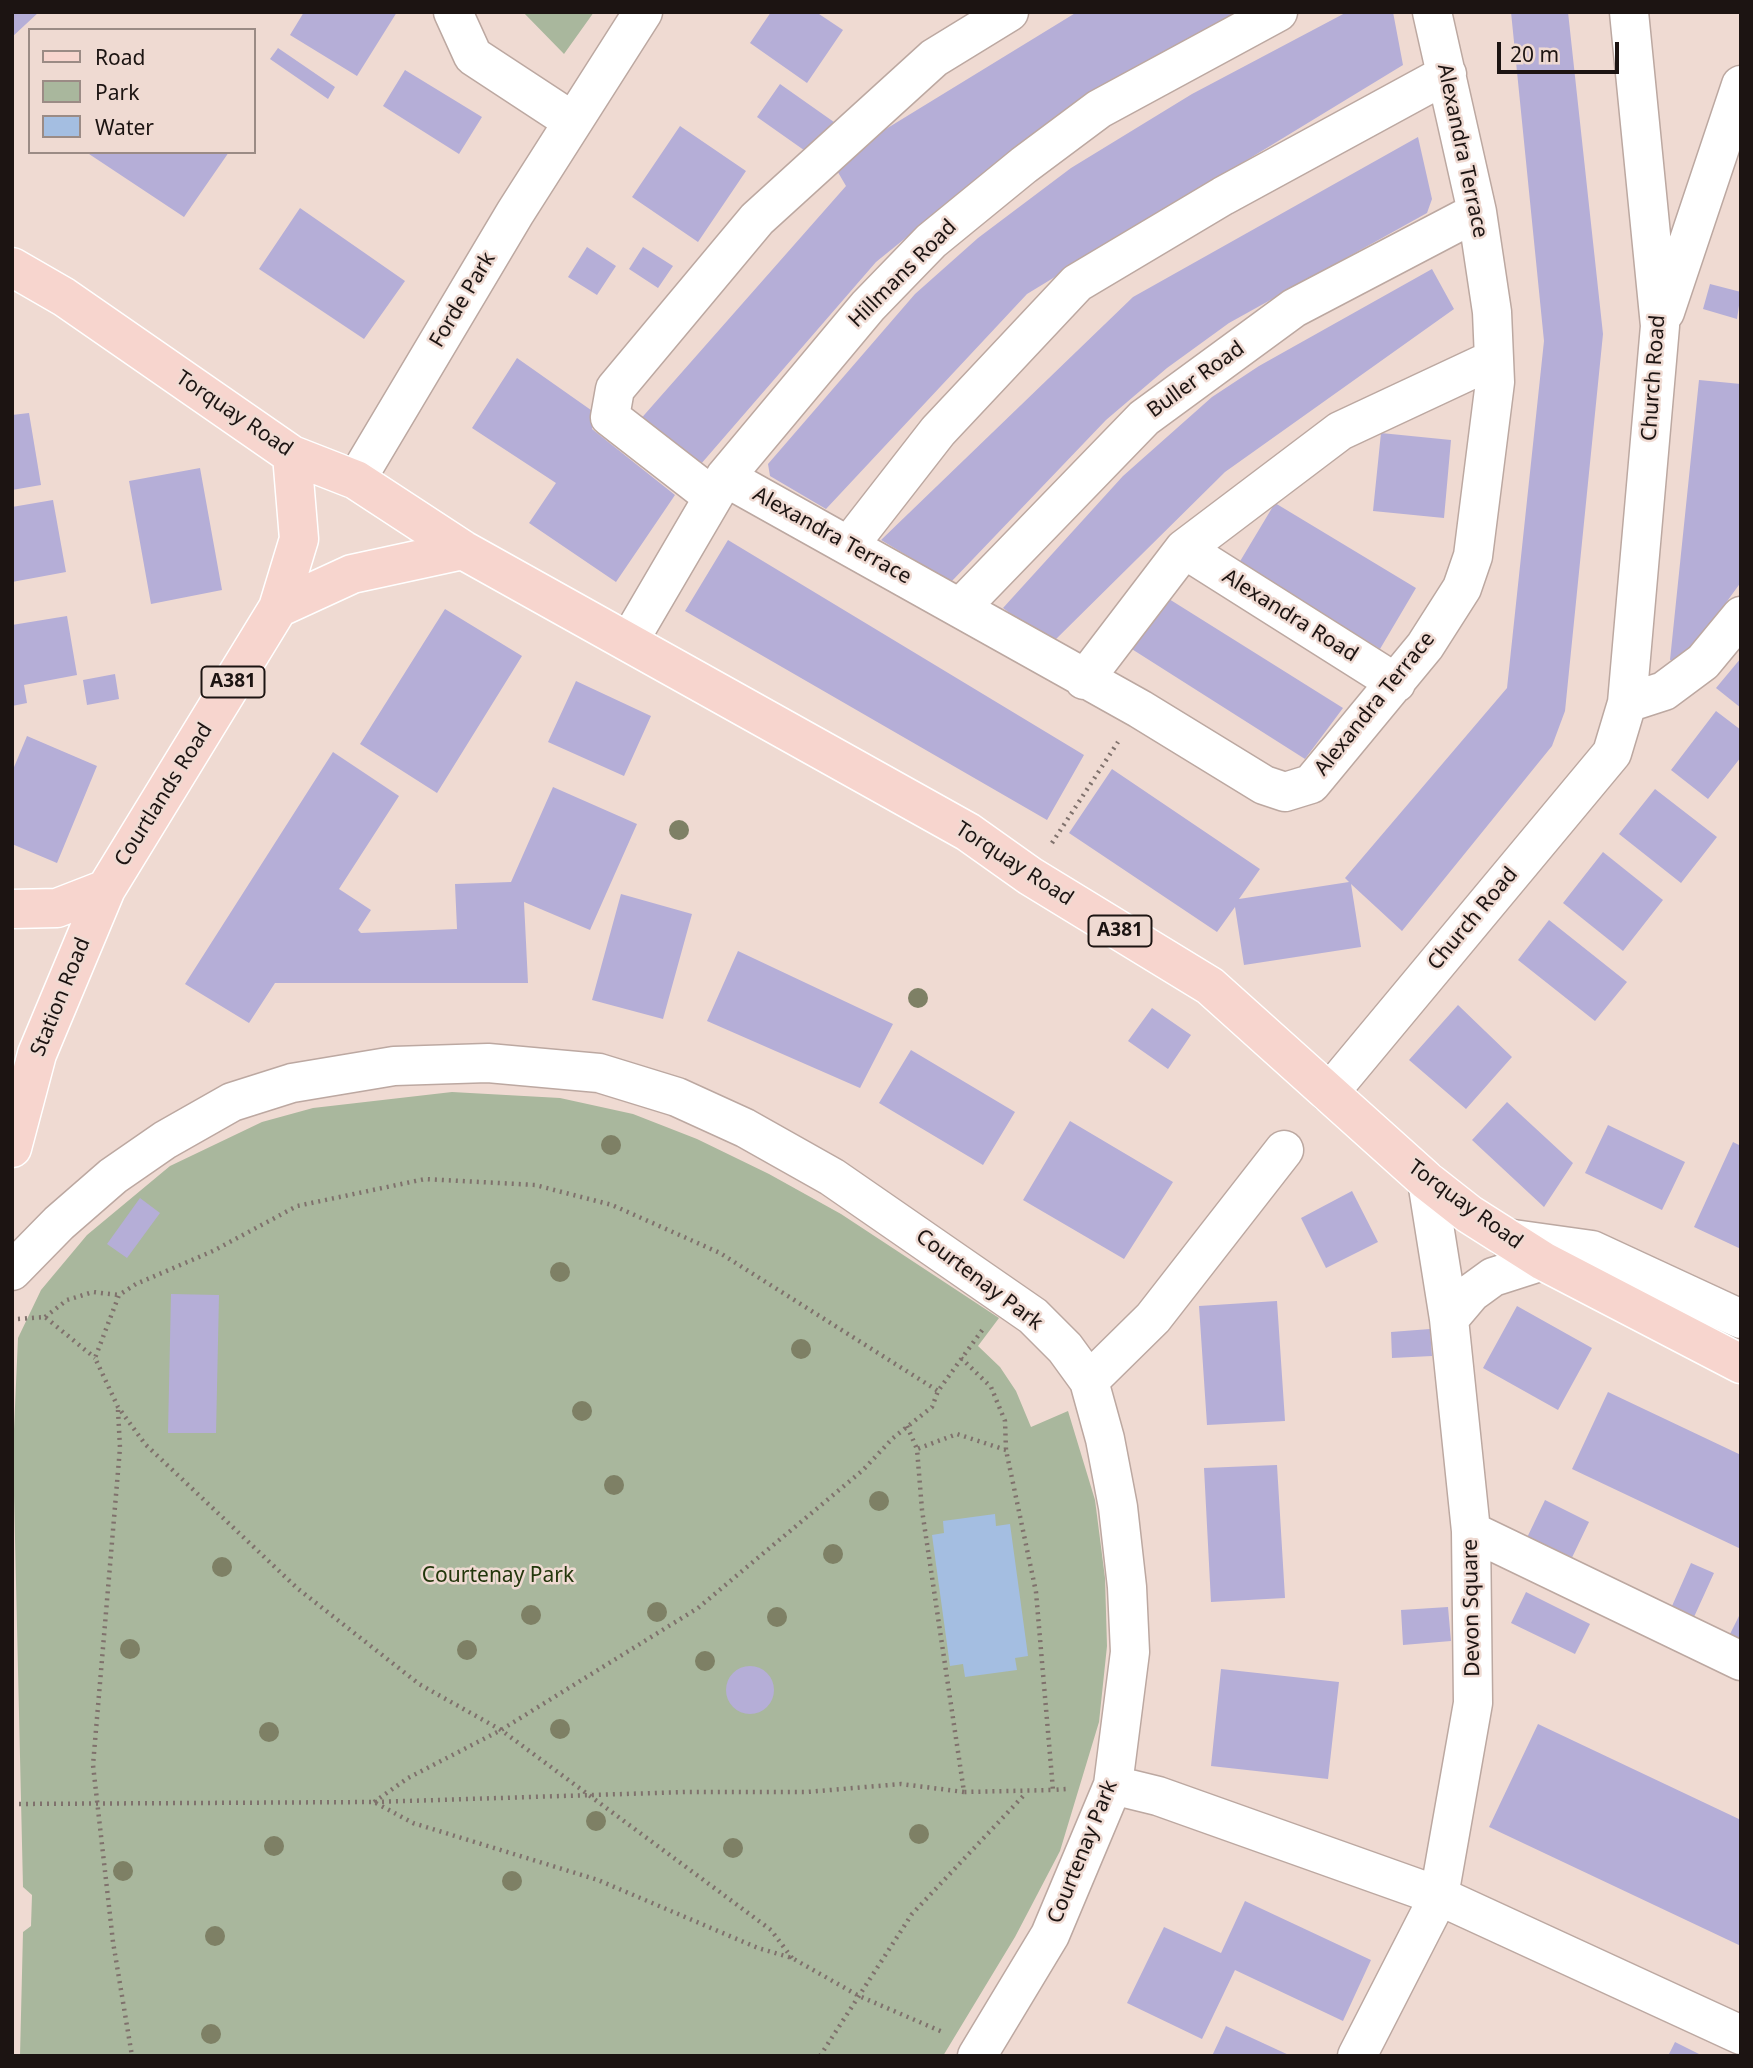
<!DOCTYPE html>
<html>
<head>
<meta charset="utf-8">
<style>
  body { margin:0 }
  #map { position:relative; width:1753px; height:2068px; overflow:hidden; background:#efdad2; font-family:"Noto Sans",sans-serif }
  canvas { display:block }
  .frame { position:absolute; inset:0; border:14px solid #1c1412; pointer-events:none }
  .legend { position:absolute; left:28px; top:28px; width:228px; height:126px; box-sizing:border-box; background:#efdad2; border:2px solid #9b8b85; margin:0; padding:9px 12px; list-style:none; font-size:21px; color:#1c1412 }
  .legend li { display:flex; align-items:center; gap:14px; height:35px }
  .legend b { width:35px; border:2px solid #9b8b85 }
  .scale { position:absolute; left:1497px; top:42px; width:122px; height:32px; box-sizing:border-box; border:4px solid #1c1412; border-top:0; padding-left:9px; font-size:21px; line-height:24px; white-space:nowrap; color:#1c1412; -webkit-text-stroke:5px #efdad2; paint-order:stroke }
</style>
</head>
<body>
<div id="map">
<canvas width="1753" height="2068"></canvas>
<div class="frame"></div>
<ul class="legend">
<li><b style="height:9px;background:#f7d5ce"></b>Road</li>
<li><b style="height:19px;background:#a9b79d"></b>Park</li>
<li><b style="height:19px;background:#a4bee1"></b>Water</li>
</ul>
<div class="scale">20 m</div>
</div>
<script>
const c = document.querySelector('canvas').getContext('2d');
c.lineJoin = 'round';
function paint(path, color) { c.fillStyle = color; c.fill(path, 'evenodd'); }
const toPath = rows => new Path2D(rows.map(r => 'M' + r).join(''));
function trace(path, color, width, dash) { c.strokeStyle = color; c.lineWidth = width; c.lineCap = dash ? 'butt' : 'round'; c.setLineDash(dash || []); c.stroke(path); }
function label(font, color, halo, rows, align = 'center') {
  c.font = font + ' "Noto Sans",sans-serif'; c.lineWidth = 5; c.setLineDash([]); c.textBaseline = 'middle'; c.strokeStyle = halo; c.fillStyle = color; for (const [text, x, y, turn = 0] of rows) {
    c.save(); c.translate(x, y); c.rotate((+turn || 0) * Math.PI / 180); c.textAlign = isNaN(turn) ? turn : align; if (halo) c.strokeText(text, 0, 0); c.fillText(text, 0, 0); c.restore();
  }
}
paint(toPath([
  [523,12,594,12,564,54],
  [452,1092,560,1098,633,1114,697,1139,769,1174,841,1214,999,1318,978,1346,1000,1367,1016,1391,1031,1427,1068,1411,1095,1500,1105,1578,1107,1646,1099,1722,1060,1851,1015,1937,943,2056,20,2056,23,1932,31,1926,32,1895,23,1887,13,1452,18,1338,41,1290,87,1235,170,1166,262,1122,313,1108]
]), '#a9b79d');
paint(toPath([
  [995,1514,996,1526,1010,1524,1028,1656,1015,1658,1017,1670,965,1677,963,1664,950,1666,932,1535,944,1533,943,1521]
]), '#a4bee1');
paint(toPath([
  [12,12,39,12,12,37],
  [304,12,397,12,357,76,290,35],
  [771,12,816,12,843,30,807,83,750,43],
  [1077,12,1246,12,1050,121,876,262,694,472,638,422,846,186,832,162],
  [1347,12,1393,12,1403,65,1027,294,826,509,770,476,768,464,915,294,978,238,1071,168,1192,94],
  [1511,12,1568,12,1603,334,1565,711,1552,746,1402,931,1351,884,1361,947,1244,965,1235,907,1217,932,1069,833,1112,769,1260,869,1239,899,1349,882,1345,878,1507,688,1544,341],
  [278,48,335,87,328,99,270,59],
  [405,70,482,117,459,154,383,106],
  [780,84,841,127,818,160,757,117],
  [680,126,746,171,698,242,632,197],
  [1418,137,1432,199,1427,213,1229,323,1167,368,1106,420,951,582,881,540,1133,297],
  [86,152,229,152,184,217],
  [300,208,405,281,364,339,259,269],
  [587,247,616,266,597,295,568,277],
  [643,247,673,266,658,288,629,269],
  [1432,269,1454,309,1225,472,1051,644,1003,608,1123,476,1212,397,1259,366],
  [1710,284,1741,292,1737,319,1703,309],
  [517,358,598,415,592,429,675,495,616,582,529,523,556,483,472,428],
  [1699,380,1741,384,1741,582,1684,661,1670,660],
  [29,413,41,485,12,490,12,415],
  [1381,433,1451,440,1444,518,1373,511],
  [200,468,222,590,151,604,129,481],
  [53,500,66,572,12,582,12,507],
  [1275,503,1416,588,1380,649,1239,563],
  [728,540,1084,755,1047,820,685,611],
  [1169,599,1343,708,1305,759,1127,646],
  [445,609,522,656,437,793,360,744],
  [67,616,77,675,24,685,27,703,12,706,12,625],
  [1741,658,1741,708,1716,688],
  [115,674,119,699,87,705,83,680],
  [576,681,651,716,624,776,548,742],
  [1716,711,1741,730,1741,757,1708,799,1671,770],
  [27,736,97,766,57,863,12,844,12,772],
  [333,752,399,796,339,889,371,910,358,930,361,933,457,929,455,884,511,882,553,787,637,824,590,930,524,902,528,983,275,983,249,1023,185,984],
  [1655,789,1717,837,1681,883,1619,834],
  [1603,852,1663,900,1623,951,1563,903],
  [621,894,692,914,663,1019,592,1000],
  [1549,920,1627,982,1595,1021,1518,960],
  [738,951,893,1024,860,1088,707,1021],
  [1458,1005,1512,1057,1466,1109,1409,1060],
  [1152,1008,1191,1035,1168,1069,1128,1041],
  [911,1050,1015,1112,983,1165,879,1103],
  [1507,1102,1573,1163,1544,1207,1472,1140],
  [1070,1121,1173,1182,1124,1259,1023,1200],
  [1608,1125,1685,1162,1662,1210,1585,1173],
  [1733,1142,1741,1146,1741,1249,1694,1227],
  [1352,1191,1378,1242,1326,1268,1301,1218],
  [140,1198,160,1213,127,1258,107,1244],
  [171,1294,219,1295,216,1433,168,1433],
  [1277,1301,1285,1421,1207,1425,1199,1306],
  [1517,1306,1592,1348,1558,1410,1483,1368],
  [1430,1329,1432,1356,1392,1358,1391,1332],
  [1608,1392,1741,1455,1741,1549,1572,1469],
  [1277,1465,1285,1598,1211,1602,1204,1468],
  [1545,1500,1589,1522,1567,1568,1523,1546],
  [1691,1563,1714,1573,1694,1617,1672,1606],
  [1526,1592,1590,1624,1575,1654,1511,1623],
  [1448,1607,1451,1641,1403,1645,1401,1610],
  [1741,1612,1741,1652,1725,1644],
  '726 1690a24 24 0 1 1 48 0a24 24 0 1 1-48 0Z',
  [1221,1669,1339,1682,1328,1779,1211,1766],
  [1538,1724,1741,1820,1741,1946,1489,1827],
  [1245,1901,1371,1960,1343,2021,1235,1970,1202,2039,1127,2003,1164,1927,1221,1953],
  [1226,2026,1291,2056,1212,2056],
  [1675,2042,1703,2056,1668,2056]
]), '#b5aed7');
const minor = toPath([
  [453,12,473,56,572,121],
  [1665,312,1741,85],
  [725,477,1140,709,1264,785,1285,792,1311,784,1425,646,1462,588,1473,556,1495,382,1492,312,1477,212,1432,12],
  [356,480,515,213,643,12],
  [713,497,610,417,615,389,757,219,934,58,1009,12],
  [850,544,938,431,1077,283,1223,196,1447,74],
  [1184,549,1396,683],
  [960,608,1144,418,1294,308,1477,212],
  [629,641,725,477,868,306,931,241,1024,165,1099,109,1278,12],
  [1084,680,1184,549,1340,431,1494,359],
  [1627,703,1664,691,1703,662,1741,616],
  [1329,1093,1612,753,1627,703,1660,326,1629,12],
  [1506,1238,1592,1250,1741,1319],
  [12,1271,59,1223,113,1176,165,1140,232,1102,292,1083,394,1066,488,1063,599,1073,677,1097,745,1128,832,1177,1033,1316,1065,1348,1089,1381,1105,1439,1118,1507,1127,1587,1130,1652,1113,1785,1050,1935,977,2056],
  [1449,1319,1471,1293,1493,1277,1543,1261],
  [1089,1381,1153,1318,1284,1150],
  [1471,1531,1741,1661],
  [1113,1785,1158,1796,1439,1896,1741,2035],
  [1357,2056,1439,1896,1473,1703,1471,1531,1449,1319,1427,1181]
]);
const major = toPath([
  [12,267,64,297,292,455,356,480,463,550,968,832,1030,876,1210,986,1427,1181,1469,1214,1543,1261,1741,1364],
  [278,608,352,574,463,550],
  [12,909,57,908,106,889],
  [12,1148,37,1054,106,889,278,608,299,539,292,455]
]);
trace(minor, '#bca8a1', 41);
trace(major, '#fff', 41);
trace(toPath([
  [1052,843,1118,742],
  [45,1317,67,1300,93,1292,119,1295],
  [18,1319,45,1317,95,1358],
  [961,1358,991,1387,1005,1421,1006,1450,1036,1592,1053,1790,1067,1789],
  [118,1410,120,1448,93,1765,113,1942,132,2056],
  [907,1426,917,1449],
  [1006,1450,957,1434,917,1449,922,1510,964,1792,1053,1790],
  [374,1802,408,1778,501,1730,698,1608,863,1470,893,1438,932,1407,938,1391,983,1329],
  [375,1802,686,1792,807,1792,901,1784,964,1792],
  [12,1804,374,1802,413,1823,598,1880,758,1948,792,1958,859,1996,945,2033],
  [792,1958,771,1930,501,1730,419,1684,297,1588,145,1444,118,1407,95,1358,119,1295,136,1284,213,1251,297,1206,425,1179,535,1185,612,1205,720,1253,938,1391],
  [820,2056,912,1914,1026,1793]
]), '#7f716c', 4.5, [2, 5]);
trace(minor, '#fff', 38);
trace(major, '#f7d5ce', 38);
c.fillStyle = '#7e8065';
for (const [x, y] of [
  [679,830],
  [918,998],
  [611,1145],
  [560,1272],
  [801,1349],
  [582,1411],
  [614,1485],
  [879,1501],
  [833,1554],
  [222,1567],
  [657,1612],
  [531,1615],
  [777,1617],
  [130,1649],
  [467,1650],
  [705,1661],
  [560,1729],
  [269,1732],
  [596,1821],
  [919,1834],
  [274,1846],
  [733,1848],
  [123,1871],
  [512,1881],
  [215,1936],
  [211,2034]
]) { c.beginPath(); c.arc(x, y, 10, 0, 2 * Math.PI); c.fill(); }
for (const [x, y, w] of [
  [233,682,63],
  [1120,931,63]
]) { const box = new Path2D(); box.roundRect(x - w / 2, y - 15.5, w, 31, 5); c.fillStyle = '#efdad2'; c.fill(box); trace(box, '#1c1412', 2); }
label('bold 19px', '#1c1412', null, [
  ["A381",233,682],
  ["A381",1120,931]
]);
label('21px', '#1c1412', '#efdad2', [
  ["Alexandra Terrace",1462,151,78],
  ["Hillmans Road",903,274,-45],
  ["Forde Park",463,300,-59],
  ["Church Road",1654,378,-86],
  ["Buller Road",1196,380,-36],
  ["Torquay Road",234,414,34],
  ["Alexandra Terrace",832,536,29],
  ["Alexandra Road",1290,616,32],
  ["Alexandra Terrace",1375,704,-51],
  ["Courtlands Road",164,795,-58],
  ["Torquay Road",1014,864,33],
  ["Church Road",1473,919,-50],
  ["Station Road",61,997,-68],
  ["Torquay Road",1465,1205,36],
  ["Courtenay Park",979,1280,37],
  ["Devon Square",1472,1608,-91],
  ["Courtenay Park",1083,1852,-68]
]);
label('21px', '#22360b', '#efdad2', [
  ["Courtenay Park",498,1576]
]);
</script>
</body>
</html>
